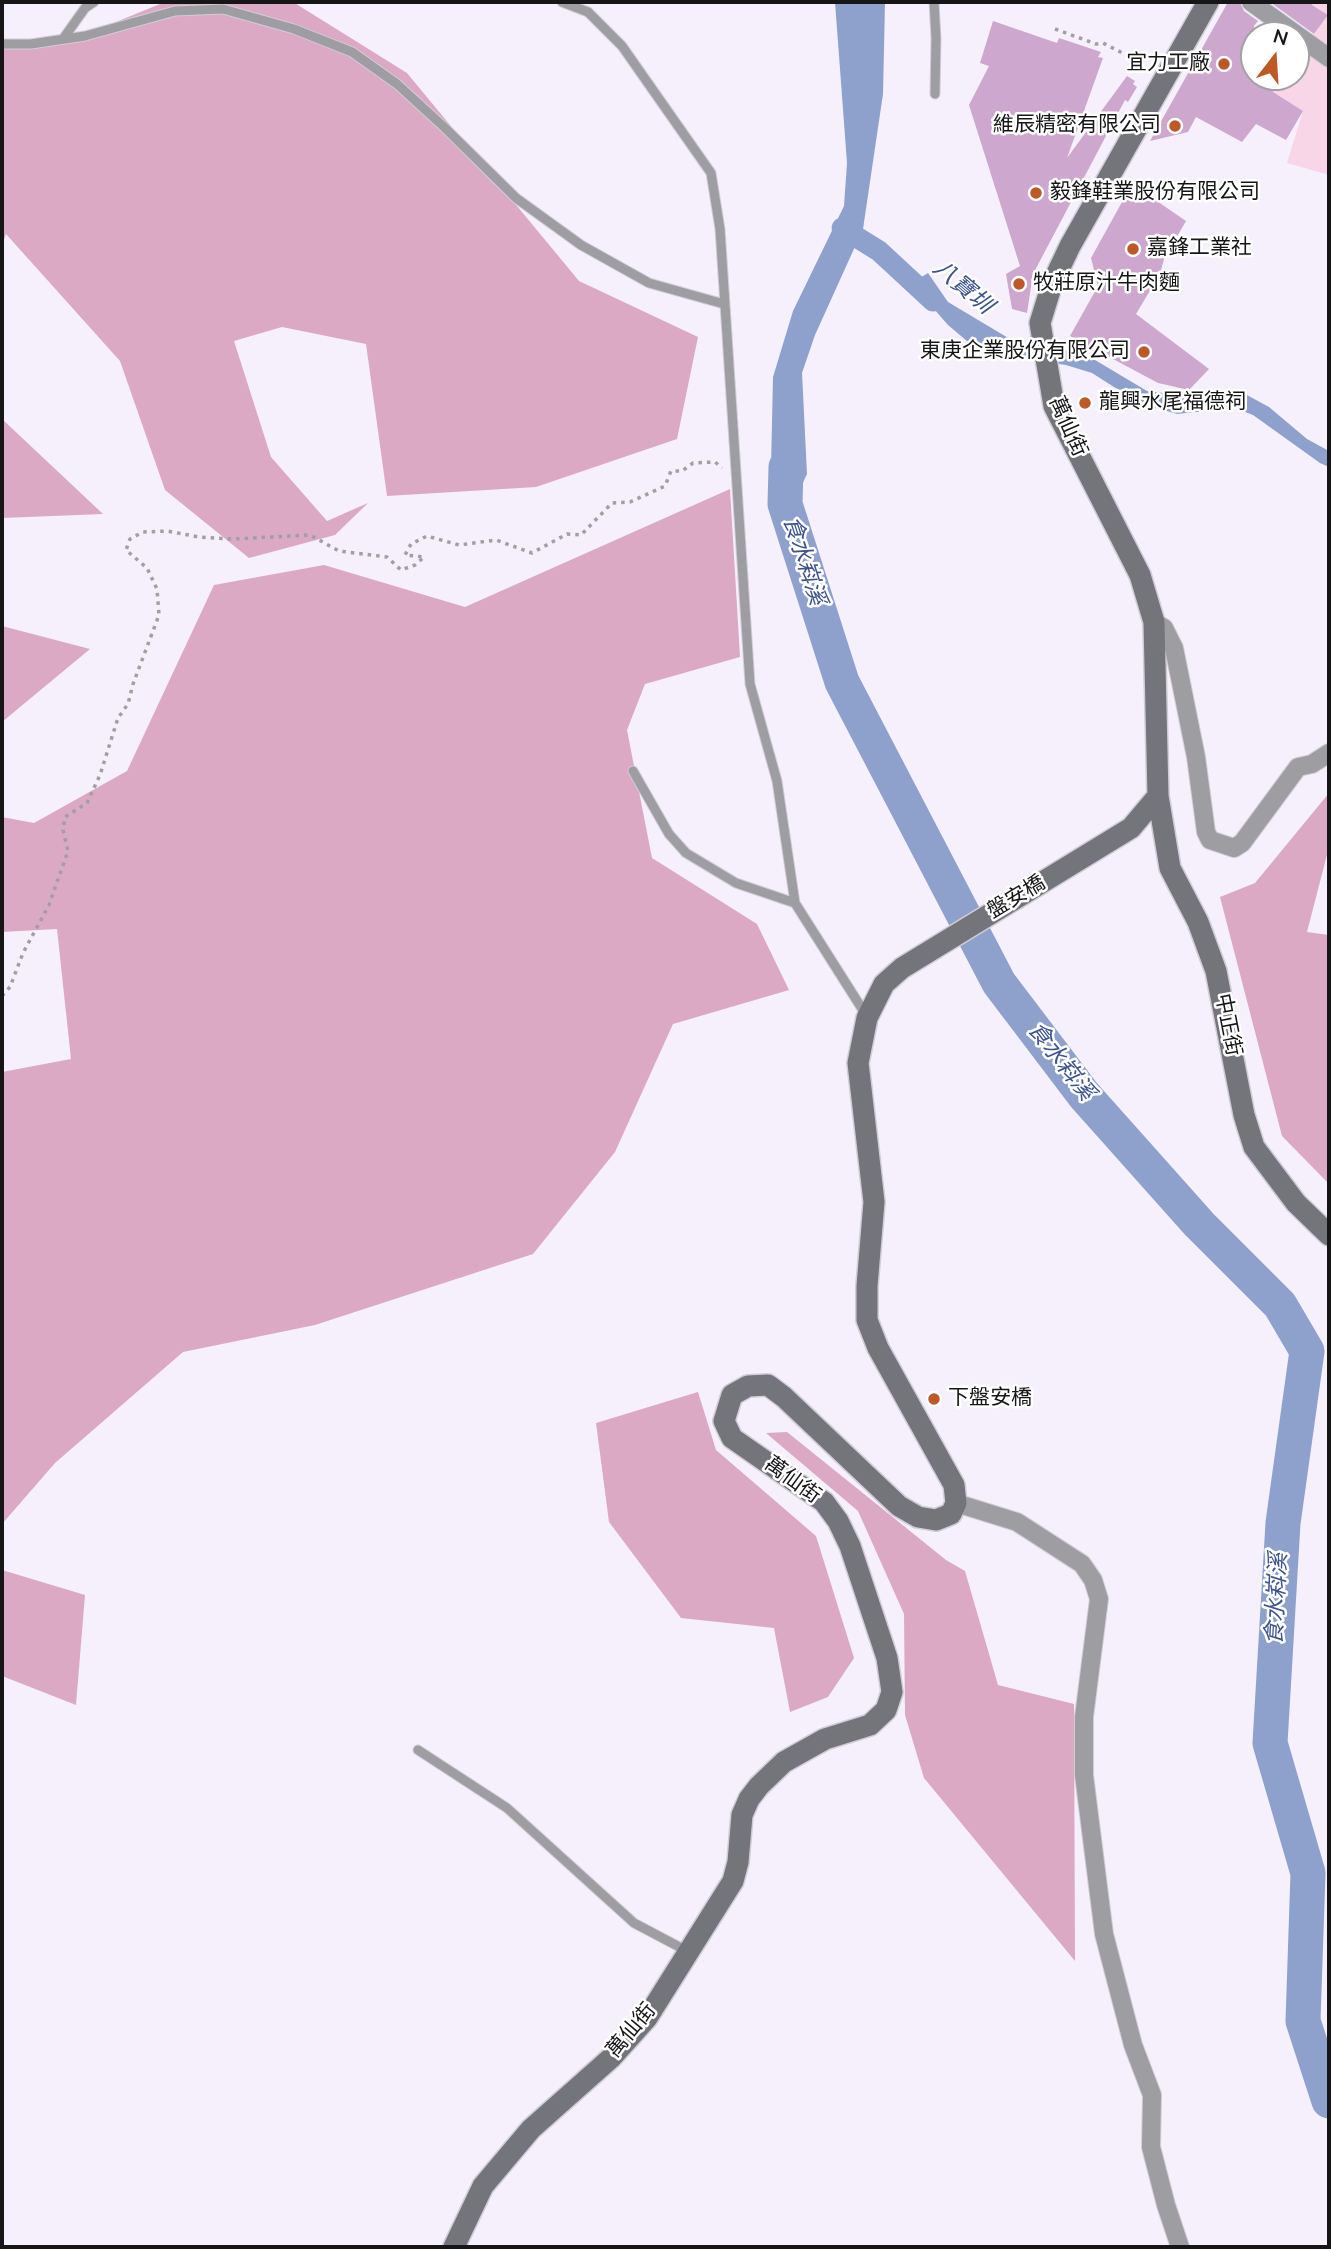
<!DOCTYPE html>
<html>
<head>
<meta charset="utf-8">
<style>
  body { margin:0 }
  #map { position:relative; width:1331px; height:2249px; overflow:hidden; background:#f5f0fb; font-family:"Nunito Sans",sans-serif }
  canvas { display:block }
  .frame { position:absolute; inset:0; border:4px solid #161518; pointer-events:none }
  .north { position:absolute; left:1240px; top:21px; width:70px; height:70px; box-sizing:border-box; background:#fff; border:2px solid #a2a1a3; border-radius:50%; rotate:17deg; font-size:19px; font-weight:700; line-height:28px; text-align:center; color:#161518 }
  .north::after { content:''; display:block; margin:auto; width:24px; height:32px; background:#be5927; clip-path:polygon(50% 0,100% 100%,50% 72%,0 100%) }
</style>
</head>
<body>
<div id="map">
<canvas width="1331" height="2249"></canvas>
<div class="frame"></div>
<div class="north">N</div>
</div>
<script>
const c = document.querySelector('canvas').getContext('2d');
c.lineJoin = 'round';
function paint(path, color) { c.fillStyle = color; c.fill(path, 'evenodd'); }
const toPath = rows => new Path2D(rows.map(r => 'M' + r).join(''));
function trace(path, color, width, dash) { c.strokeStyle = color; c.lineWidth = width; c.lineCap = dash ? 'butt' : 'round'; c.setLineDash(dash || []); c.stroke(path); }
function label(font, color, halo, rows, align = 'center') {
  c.font = font + ' "Nunito Sans","Noto Sans TC",sans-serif'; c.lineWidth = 5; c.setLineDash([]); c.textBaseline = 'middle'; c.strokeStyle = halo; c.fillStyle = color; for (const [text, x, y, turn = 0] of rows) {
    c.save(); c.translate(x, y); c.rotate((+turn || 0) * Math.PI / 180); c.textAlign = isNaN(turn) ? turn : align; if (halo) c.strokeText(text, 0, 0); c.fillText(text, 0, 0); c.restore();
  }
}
paint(toPath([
  [1312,2,1329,2,1329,46,1313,36,1328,15,1311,4],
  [1298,46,1329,69,1329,175,1287,163,1303,111,1273,92,1281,77,1296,77,1296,50]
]), '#f8d5e7');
paint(toPath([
  [165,2,293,2,407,73,579,281,698,337,677,439,536,487,387,496,366,344,282,327,234,341,271,457,327,521,368,503,335,535,249,558,165,490,120,361,6,234,2,245,2,47,84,35],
  [2,419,103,514,2,518],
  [730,489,740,657,645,684,627,730,652,858,757,924,789,990,673,1024,615,1152,533,1254,315,1325,183,1352,55,1463,2,1524,2,1072,71,1059,57,929,2,932,2,817,34,823,127,771,214,585,324,565,465,607],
  [2,626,90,649,2,722],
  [1329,793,1329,847,1307,932,1329,935,1329,1184,1282,1136,1220,897,1255,883],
  [698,1392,716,1450,816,1536,854,1658,828,1697,790,1712,774,1628,681,1618,609,1522,596,1423],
  [787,1432,946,1560,965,1571,998,1685,1074,1704,1075,1961,924,1778,905,1715,904,1614,858,1511,766,1433],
  [2,1570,85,1595,76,1705,2,1676]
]), '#dba9c4');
paint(toPath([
  [835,2,885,2,883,94,863,229,815,335,802,373,807,474,788,515,777,511,771,468,773,377,793,311,844,206,847,163],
  [928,273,948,302,1025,348,1059,349,1085,354,1147,391,1196,397,1245,394,1269,407,1307,439,1329,451,1329,467,1320,463,1253,415,1235,408,1177,414,1150,406,1114,387,1092,373,1066,365,1011,357,974,347,948,325,927,301,908,285]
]), '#8ea1cd');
trace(toPath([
  [842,228,879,251,933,301]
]), '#8ea1cd', 21);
trace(toPath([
  [786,467,785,504,842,682,999,983,1084,1095,1199,1224,1280,1305,1307,1351,1283,1523,1270,1743,1308,1873,1303,2021,1329,2101]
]), '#8ea1cd', 35);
paint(toPath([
  [1228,2,1240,2,1244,11,1258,21,1254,26,1254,77,1281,77,1273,92,1303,111,1286,140,1256,124,1242,142,1196,117,1188,132,1150,141],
  [1270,2,1312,2,1312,5,1328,15,1314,34],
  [993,21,1057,43,1059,38,1101,52,1098,57,1103,58,1067,158,1127,76,1135,81,1133,84,1137,87,1128,102,1125,100,1033,274,1027,313,1012,309,1006,274,1020,266,969,105,989,66,980,63],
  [1132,184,1186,221,1164,259,1160,274,1136,314,1209,369,1189,390,1158,383,1070,336,1098,286,1091,258]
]), '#cda7cd');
const lane = toPath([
  [562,2,588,12,622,46,711,173,720,229,750,684,777,781,795,903,866,1015],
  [934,2,936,38,935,94],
  [63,39,85,8,94,2],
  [2,44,31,44,85,36,175,11,223,9,294,29,352,52,397,84,444,127,516,198,581,245,649,283,724,304],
  [633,771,669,834,686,853,736,883,795,903],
  [418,1750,507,1808,634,1923,687,1951]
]);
const street = toPath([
  [1251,2,1329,58],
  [1154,622,1164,628,1174,648,1196,757,1206,832,1210,840,1234,848,1242,843,1298,767,1312,764,1329,753],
  [956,1503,1017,1522,1082,1564,1093,1580,1099,1599,1084,1717,1084,1775,1104,1934,1133,2045,1152,2095,1151,2147,1166,2205,1180,2247]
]);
const secondary = toPath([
  [1208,2,1070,246,1052,284,1040,323,1054,406,1140,575,1154,622,1158,796,1170,868,1198,922,1216,971,1244,1115,1254,1147,1296,1203,1329,1235],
  [454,2247,483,2186,531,2129,611,2058,647,2018,733,1881,738,1862,742,1815,749,1799,759,1786,784,1762,825,1739,870,1725,886,1710,892,1692,887,1658,850,1546,838,1521,824,1502,732,1438,724,1421,732,1395,748,1386,768,1385,784,1397,899,1506,918,1517,936,1520,951,1514,956,1503,954,1485,878,1348,867,1320,867,1286,874,1202,858,1063,867,1018,884,984,902,968,1131,828,1158,796]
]);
trace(lane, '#d1cdd7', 11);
trace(street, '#d1cdd7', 20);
trace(secondary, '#d1cdd7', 24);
trace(toPath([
  [1055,29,1096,44,1103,43,1136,60,1148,71],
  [2,996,10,987,23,953,49,905,68,851,63,830,65,817,87,803,100,775,118,718,128,704,133,684,159,615,157,589,147,568,126,550,130,539,143,532,167,531,199,537,233,539,310,535,339,551,387,557,401,570,415,565,424,557,405,555,411,544,427,536,459,545,496,540,532,553,567,534,581,535,612,503,630,502,665,486,671,471,682,471,693,463,715,462,722,468]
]), '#a29ea6', 3.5, [3.5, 5]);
trace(lane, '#9d9da2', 9);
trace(street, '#9d9da2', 18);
trace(secondary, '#74747b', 21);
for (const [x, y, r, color] of [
  [1224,64,7,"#be5927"],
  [1175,126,7,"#be5927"],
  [1036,193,7,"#be5927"],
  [1133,249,7,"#be5927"],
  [1019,284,7,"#be5927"],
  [1144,352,7,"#be5927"],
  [1085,403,7,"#be5927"],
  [934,1399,7,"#be5927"]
]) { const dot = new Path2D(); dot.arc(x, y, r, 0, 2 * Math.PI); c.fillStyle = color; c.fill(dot); trace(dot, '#fff', 2.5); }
label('21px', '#161518', '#fff', [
  ["宜力工廠",1210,64,"right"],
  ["維辰精密有限公司",1161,126,"right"],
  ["毅鋒鞋業股份有限公司",1050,193],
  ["嘉鋒工業社",1147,249],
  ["牧莊原汁牛肉麵",1033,284],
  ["東庚企業股份有限公司",1130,352,"right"],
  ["龍興水尾福德祠",1099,403],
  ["下盤安橋",948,1399]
], 'left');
label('21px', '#161518', '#fff', [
  ["萬仙街",1067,427,66],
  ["盤安橋",1017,898,-31],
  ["中正街",1227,1025,79],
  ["萬仙街",792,1481,36],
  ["萬仙街",632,2031,-50]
]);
label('italic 23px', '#3e548e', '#fff', [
  ["八寶圳",962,288,40],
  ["食水嵙溪",803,561,72],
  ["食水嵙溪",1060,1062,52],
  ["食水嵙溪",1278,1599,-87]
]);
</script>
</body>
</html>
